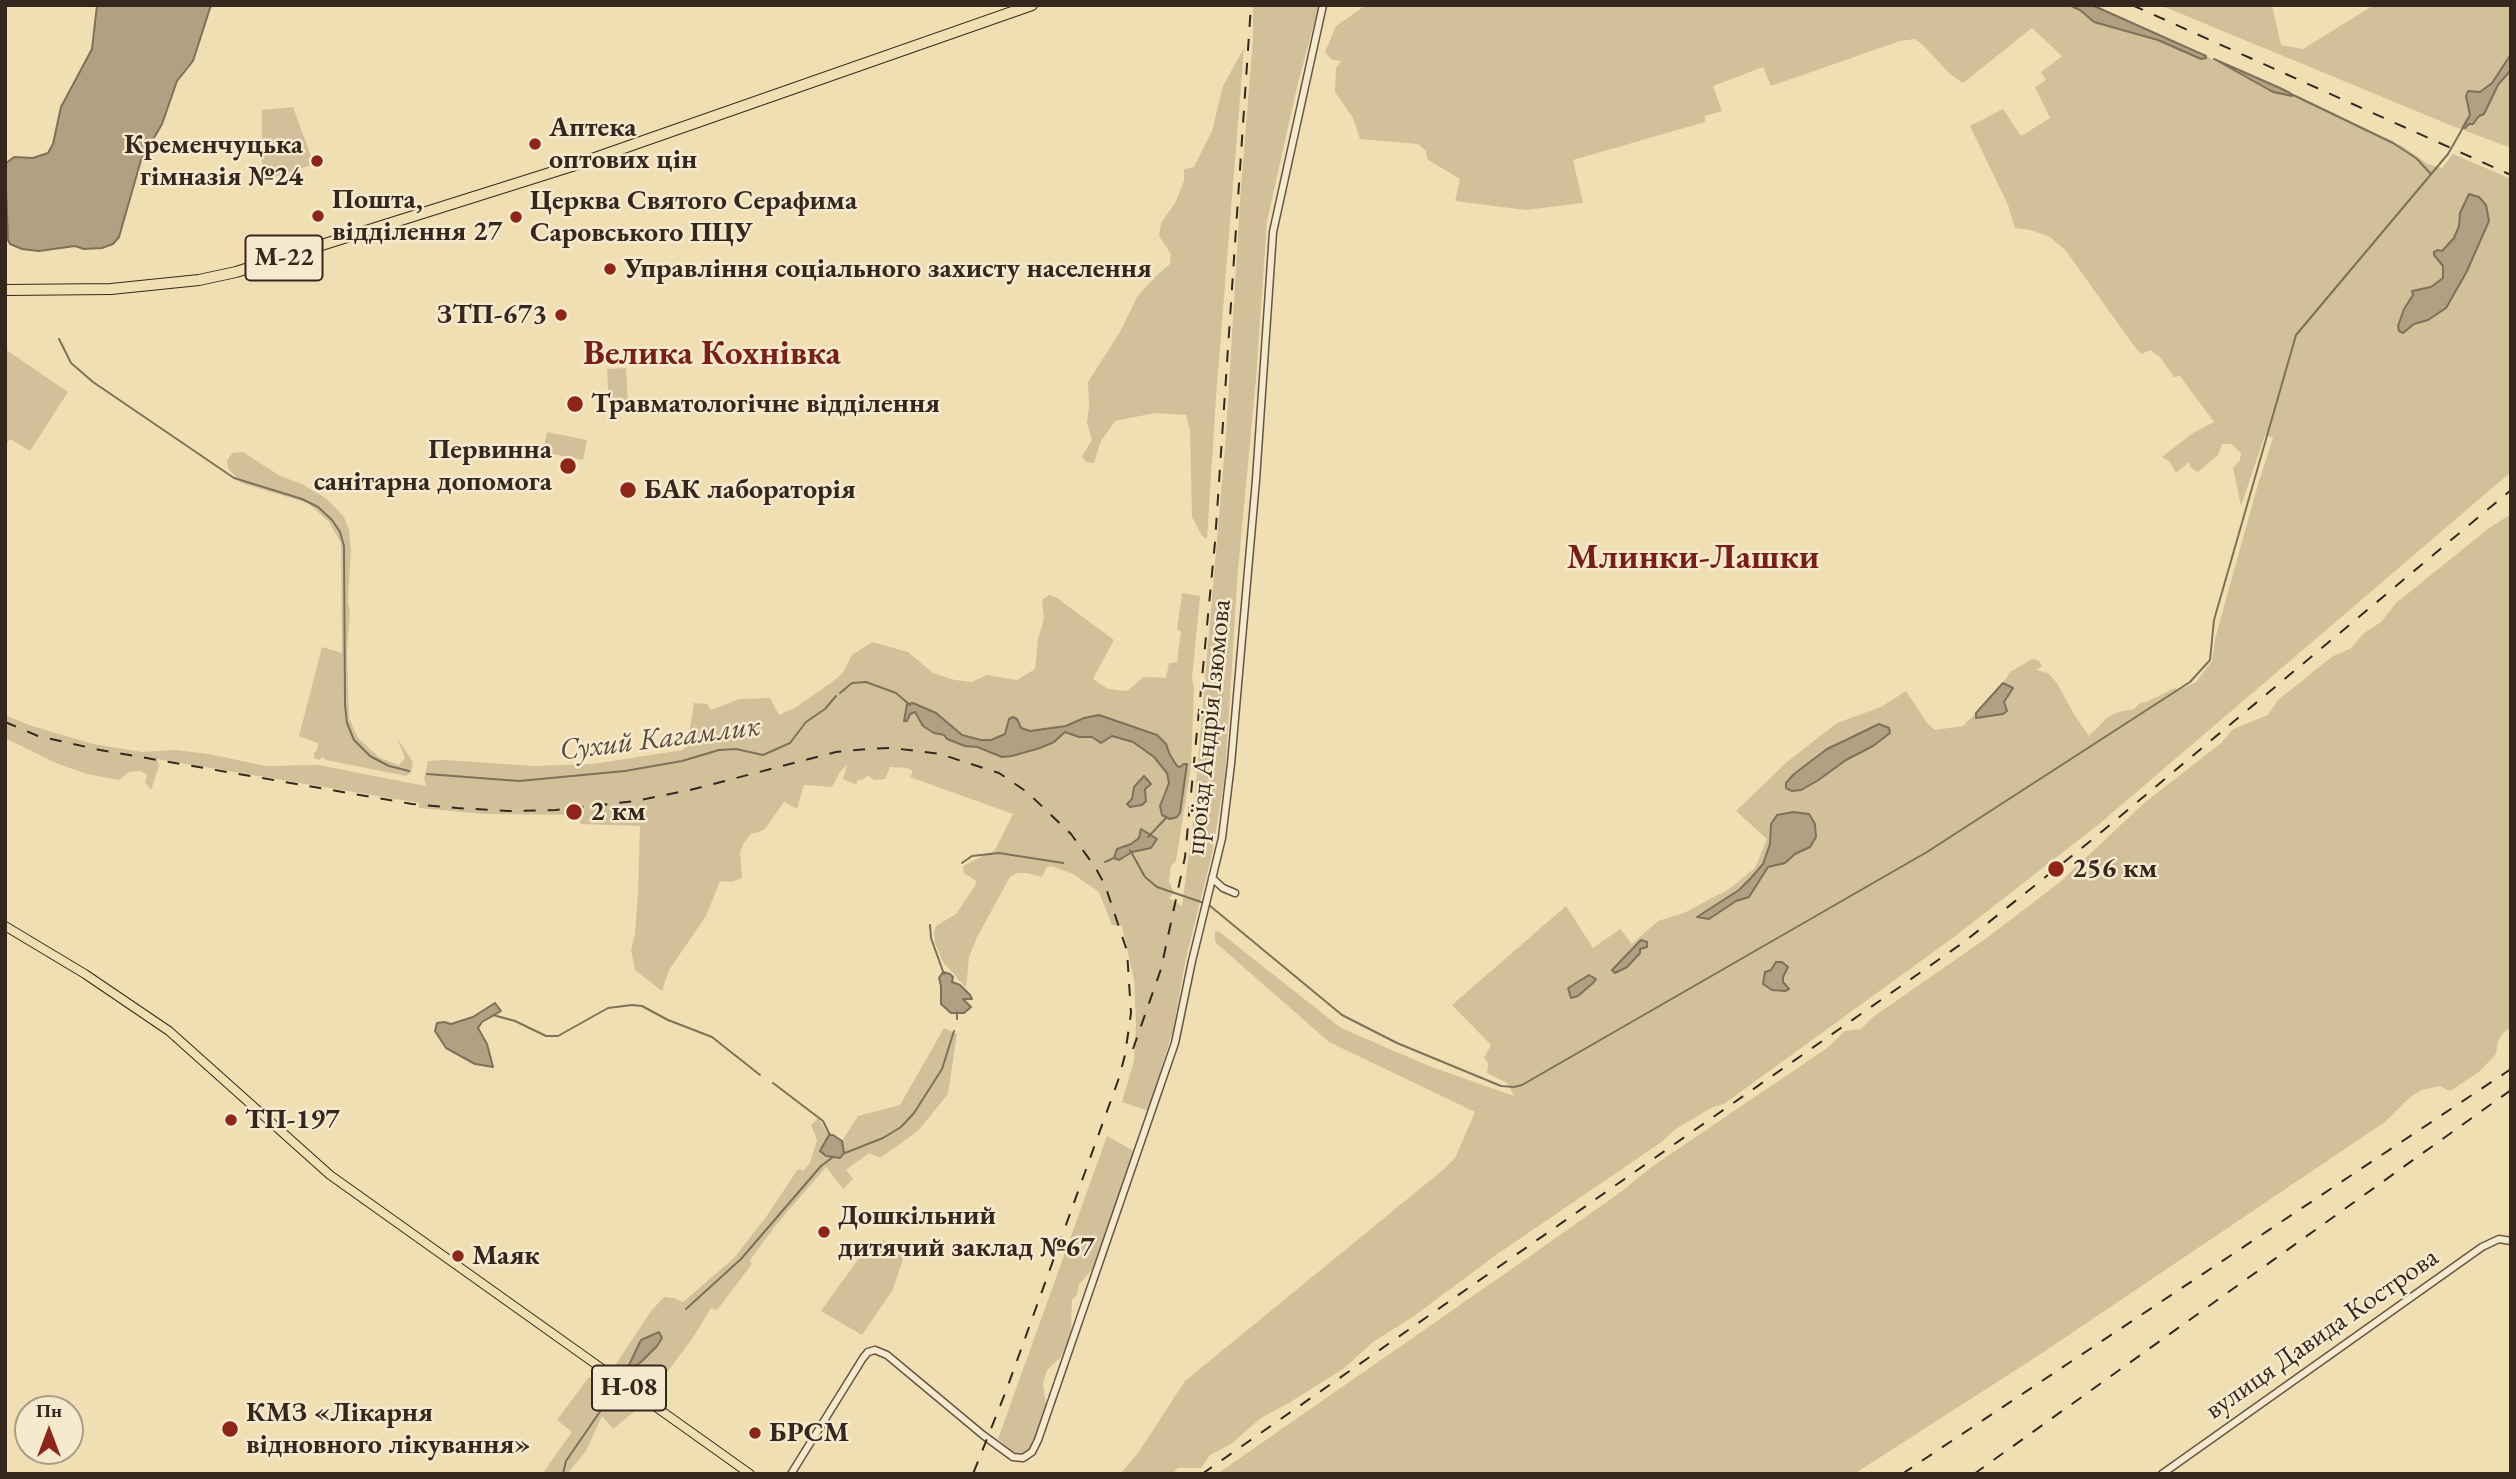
<!DOCTYPE html>
<html>
<head>
<meta charset="utf-8">
<style>
  body { margin:0 }
  #map { position:relative; width:2516px; height:1479px; overflow:hidden; background:#f1dfb4; font-family:"EB Garamond",serif }
  canvas { display:block }
  .frame { position:absolute; inset:0; border:7px solid #36271e; pointer-events:none }
  .north { position:absolute; left:14px; top:1395px; width:70px; height:70px; box-sizing:border-box; background:#f6eace; border:2px solid #a99c88; border-radius:50%; rotate:0deg; font-size:19px; font-weight:700; line-height:28px; text-align:center; color:#36271e }
  .north::after { content:''; display:block; margin:auto; width:24px; height:32px; background:#8f2418; clip-path:polygon(50% 0,100% 100%,50% 72%,0 100%) }
</style>
</head>
<body>
<div id="map">
<canvas width="2516" height="1479"></canvas>
<div class="frame"></div>
<div class="north">Пн</div>
</div>
<script>
const c = document.querySelector('canvas').getContext('2d');
c.lineJoin = 'round';
function paint(path, color) { c.fillStyle = color; c.fill(path, 'evenodd'); }
const toPath = rows => new Path2D(rows.map(r => 'M' + r).join(''));
function trace(path, color, width, dash) { c.strokeStyle = color; c.lineWidth = width; c.lineCap = dash ? 'butt' : 'round'; c.setLineDash(dash || []); c.stroke(path); }
function label(font, color, halo, rows, align = 'center') {
  c.font = font + ' "EB Garamond",serif'; c.lineWidth = 5; c.setLineDash([]); c.textBaseline = 'middle'; c.strokeStyle = halo; c.fillStyle = color; for (const [text, x, y, turn = 0] of rows) {
    c.save(); c.translate(x, y); c.rotate((+turn || 0) * Math.PI / 180); c.textAlign = isNaN(turn) ? turn : align; if (halo) c.strokeText(text, 0, 0); c.fillText(text, 0, 0); c.restore();
  }
}
paint(toPath([
  [1253,5,1319,5,1298,83,1267,221,1256,379,1238,569,1225,776,1212,854,1186,958,1173,1030,1148,1111,1122,1102,1134,1061,1136,1022,1134,980,1122,926,1112,925,1099,892,1073,874,1051,866,1046,868,1042,877,1026,873,1017,873,1010,877,977,937,969,957,966,988,943,962,935,943,934,932,936,926,956,914,975,886,976,881,964,873,963,866,995,850,1013,814,910,777,913,771,907,768,890,767,885,779,874,780,867,775,864,779,858,780,856,785,843,779,847,765,840,772,832,787,804,785,797,809,784,802,764,830,751,834,744,843,740,852,742,878,731,882,720,881,706,916,669,970,662,991,635,970,631,950,635,934,638,893,640,826,580,824,581,815,485,814,419,808,419,803,157,759,159,766,151,790,145,782,147,775,140,771,129,772,119,780,87,774,56,763,5,738,5,715,32,726,93,744,142,752,175,750,209,754,265,766,318,765,426,786,424,779,428,761,444,760,535,766,593,764,683,750,687,745,694,703,707,704,711,710,739,699,770,698,779,715,795,708,836,679,844,671,852,655,872,642,908,652,933,673,955,680,972,682,987,675,1017,680,1035,669,1038,639,1044,619,1042,600,1049,595,1057,598,1114,640,1093,679,1108,689,1127,691,1144,677,1166,678,1169,663,1177,662,1181,631,1177,630,1182,593,1200,596,1192,678,1194,688,1191,767,1176,861,1171,866,1169,881,1174,893,1169,898,1182,906,1192,830,1226,435,1240,200,1253,39],
  [907,711,936,713,962,735,981,740,991,740,1005,734,1008,719,1017,719,1021,728,1030,731,1066,726,1084,718,1104,716,1166,744,1170,755,1177,766,1182,767,1183,779,1180,813,1160,811,1162,797,1169,783,1167,773,1154,757,1133,742,1112,736,1079,737,1065,732,1054,742,1013,756,989,753,934,733,923,726,914,712,910,714,907,721,903,718],
  [1140,831,1155,837,1149,849,1132,852,1128,855,1119,848,1135,841,1141,836],
  [1366,5,2069,5,2080,10,2094,22,2158,40,2201,59,2206,56,2273,92,2279,92,2287,96,2296,95,2305,99,2402,146,2428,164,2442,168,2453,154,2511,179,2511,472,2098,825,1958,934,1724,1104,1713,1107,1674,1130,1663,1141,1496,1255,1414,1316,1373,1342,1343,1369,1289,1403,1261,1418,1231,1444,1210,1455,1201,1468,1178,1468,1172,1474,1120,1474,1138,1453,1185,1381,1444,1169,1455,1158,1475,1112,1329,1042,1215,942,1215,932,1218,931,1227,938,1341,1028,1429,1066,1514,1096,1507,1083,1487,1073,1488,1063,1484,1058,1491,1045,1452,1005,1566,906,1593,948,1620,929,1632,944,1658,921,1684,913,1729,889,1755,868,1767,839,1736,811,1787,762,1837,723,1881,707,1906,691,1927,723,1935,730,1963,726,1976,713,1977,718,2003,714,2004,702,2008,692,2003,683,2010,672,2032,659,2038,660,2042,666,2036,670,2048,673,2057,683,2075,716,2089,736,2108,717,2118,712,2134,709,2141,702,2144,703,2175,688,2179,690,2196,682,2212,661,2215,639,2258,484,2273,438,2265,435,2241,506,2233,468,2240,460,2241,453,2231,444,2222,444,2218,455,2198,472,2191,468,2189,462,2176,473,2169,461,2162,457,2193,433,2214,422,2180,376,2174,377,2160,357,2150,350,2142,354,2137,350,2066,251,2050,237,2031,230,2015,228,2008,205,1970,126,2003,109,2021,136,2050,118,2035,87,2046,80,2041,72,2062,56,2032,28,1963,83,1950,74,1922,44,1915,39,1900,41,1771,86,1763,67,1713,86,1722,111,1705,116,1705,122,1573,160,1583,203,1526,210,1455,201,1460,179,1427,159,1426,151,1418,144,1360,139,1353,118,1335,92,1336,68,1341,61,1332,60,1325,52,1336,26],
  [1889,733,1873,746,1846,760,1817,781,1801,790,1794,774,1827,749,1850,736],
  [1771,824,1815,824,1816,837,1810,847,1795,854,1785,863,1768,867,1749,897,1736,901,1709,919,1705,917,1722,901,1739,890,1763,864,1770,844],
  [2160,5,2272,5,2281,45,2303,49,2374,5,2511,5,2511,54,2492,83,2480,92,2466,96,2470,115,2463,127,2492,96,2511,70,2511,148,2450,125],
  [1244,48,1216,397,1207,539,1202,536,1192,517,1190,430,1186,415,1155,413,1115,421,1101,441,1094,463,1086,462,1082,456,1092,440,1087,423,1089,406,1088,382,1120,332,1137,297,1156,276,1170,264,1171,254,1159,236,1161,223,1175,203,1184,181,1184,169,1194,167,1212,131,1223,86],
  [293,107,314,164,266,180,262,175,262,110],
  [5,349,68,392,30,451,10,439,5,445],
  [626,368,628,403,609,404,607,369],
  [547,432,587,440,583,460,543,452],
  [243,452,280,476,302,484,327,499,344,517,349,530,351,549,348,600,350,613,347,652,349,718,358,738,380,758,399,765,405,758,397,738,413,762,411,773,406,776,326,760,323,757,319,760,314,758,314,753,317,750,318,743,299,736,322,647,342,653,341,543,329,522,308,503,241,483,228,468,227,461,232,453],
  [2511,514,2511,1027,2503,1033,2498,1041,2496,1054,2479,1072,2450,1091,2439,1086,2422,1090,2410,1097,2385,1122,2036,1357,1854,1474,1217,1474,1526,1259,1622,1191,1650,1168,1827,1048,1845,1031,1861,1029,1873,1017,1988,937,2060,882,2143,804,2221,743,2233,729,2268,715,2278,700,2333,656,2350,649,2364,633,2381,622,2396,603,2488,529],
  [944,1028,957,1034,948,1094,918,1131,880,1158,869,1153,846,1170,853,1179,843,1189,826,1167,776,1225,750,1260,752,1264,717,1310,711,1308,694,1336,651,1394,614,1367,651,1311,664,1297,674,1298,683,1302,734,1258,766,1217,798,1169,803,1171,810,1163,817,1140,811,1125,818,1118,829,1135,821,1152,826,1156,837,1158,844,1150,842,1141,858,1116,900,1105],
  [651,1337,657,1346,632,1369,629,1365,641,1340],
  [1107,1136,1134,1151,1094,1267,1079,1285,1077,1295,1072,1300,1071,1330,1066,1346,1060,1358,1047,1370,1043,1383,1046,1406,1041,1421,1029,1449,1021,1454,1011,1451,998,1439],
  [883,1240,901,1253,903,1260,892,1291,862,1335,821,1311,864,1251,871,1255],
  [589,1377,635,1411,613,1429,602,1416,586,1451,567,1474,542,1474,572,1432,557,1420]
]), '#d1c09a');
const water = toPath([
  [97,5,211,5,193,61,177,81,162,124,141,160,119,237,113,244,102,248,84,249,75,246,39,251,22,249,10,244,8,240,5,164,14,157,33,158,48,153,53,144,61,107,92,49,97,5],
  [2069,5,2092,5,2206,56,2206,58,2201,59,2158,40,2094,22,2080,10,2069,5],
  [2511,54,2511,70,2498,85,2484,114,2479,116,2473,124,2469,124,2465,128,2463,127,2470,115,2466,96,2468,91,2480,92,2492,83,2511,54],
  [2214,59,2280,88,2290,93,2292,96,2273,92,2214,59],
  [2469,194,2479,197,2486,205,2489,221,2466,273,2446,308,2428,320,2414,324,2403,333,2399,331,2398,326,2404,309,2413,295,2412,291,2431,287,2443,278,2443,266,2434,255,2434,252,2438,250,2442,251,2454,238,2459,226,2460,213,2469,194],
  [2003,683,2013,688,2004,702,2007,711,2003,714,1976,718,1976,713,2003,683],
  [913,703,936,713,962,735,981,740,991,740,1005,734,1009,719,1013,717,1017,719,1021,728,1030,731,1066,726,1084,718,1099,715,1157,735,1166,744,1170,755,1177,766,1180,767,1184,764,1187,764,1180,813,1177,817,1170,819,1162,815,1160,806,1169,783,1167,773,1154,757,1133,742,1112,736,1101,743,1092,737,1079,737,1065,732,1054,742,1040,748,1012,756,1002,757,977,747,965,746,947,739,944,735,934,733,923,726,915,712,910,714,907,721,904,721,907,704,913,703],
  [1879,724,1889,728,1890,733,1873,746,1846,760,1817,781,1801,790,1792,791,1786,788,1786,783,1794,774,1827,749,1879,724],
  [1144,776,1151,784,1145,789,1146,801,1142,805,1130,807,1127,804,1132,799,1134,787,1144,776],
  [1793,812,1809,814,1815,824,1816,837,1810,847,1795,854,1785,863,1768,867,1749,897,1736,901,1709,919,1697,917,1739,890,1751,878,1763,864,1770,844,1771,824,1777,815,1793,812],
  [1141,829,1157,839,1151,848,1132,852,1119,860,1114,858,1117,849,1131,844,1139,838,1141,829],
  [1641,940,1647,942,1647,947,1640,949,1640,953,1627,967,1615,973,1612,970,1641,940],
  [1776,962,1782,962,1788,967,1783,977,1783,982,1789,989,1785,991,1772,990,1763,984,1765,972,1771,970,1776,962],
  [943,972,950,974,953,977,952,982,960,985,970,995,972,999,963,999,971,1007,964,1013,951,1013,941,1004,941,986,939,978,943,972],
  [1589,975,1596,979,1593,983,1578,996,1571,998,1568,988,1589,975],
  [495,1003,501,1011,482,1022,478,1028,487,1044,493,1067,475,1064,446,1048,435,1031,437,1023,444,1022,451,1024,473,1017,495,1003],
  [829,1135,833,1135,842,1141,844,1153,840,1158,826,1156,820,1151,829,1135],
  [659,1332,662,1338,657,1346,641,1362,630,1370,629,1365,641,1340,659,1332]
]);
paint(water, '#b1a081');
trace(water, '#807059', 2);
trace(toPath([
  [2291,94,2393,143,2416,158,2430,173],
  [59,339,71,363,93,382,234,478,302,499,318,507,332,520,340,532,344,546,345,705,347,723,354,740,370,756,389,766,409,771],
  [840,693,852,683,866,682,896,693,910,705],
  [427,774,519,781,625,771,682,761,719,750,736,749,763,755,790,743,806,722,825,709,836,696],
  [1148,837,1166,818],
  [1130,850,1145,877,1157,887,1204,903],
  [1105,862,1114,858],
  [962,863,972,856,999,853,1063,863],
  [1209,905,1342,1015,1397,1043,1501,1086,1514,1087,1522,1085,1927,852,2190,682,2210,660,2214,620,2296,335,2448,154,2469,117],
  [930,925,931,938,944,974],
  [493,1015,515,1021,546,1036,558,1036,608,1008,632,1005,642,1006,668,1020,712,1037,760,1075],
  [957,1019,957,1012],
  [773,1083,823,1121,830,1135],
  [845,1153,883,1138,901,1127,914,1113,942,1069,954,1031],
  [686,1309,741,1259,821,1166,833,1157],
  [563,1474,566,1461,610,1397]
]), '#807059', 2);
const minor = toPath([
  [1212,878,1223,888,1235,893],
  [791,1474,863,1358,868,1352,875,1350,887,1355,983,1435,1013,1457,1023,1458,1032,1452,1038,1440,1175,1043,1192,961,1222,838,1231,764,1256,480,1273,232,1323,5],
  [2162,1474,2482,1247,2499,1239,2511,1241]
]);
const major = toPath([
  [5,926,85,974,169,1031,330,1175,750,1474]
]);
const highway = toPath([
  [5,290,111,289,199,280,236,272,572,166,1032,5]
]);
trace(minor, '#655544', 9);
trace(major, '#36271e', 10);
trace(highway, '#36271e', 12);
trace(minor, '#f6eace', 6);
trace(major, '#f1dfb4', 8);
trace(highway, '#f1dfb4', 10);
trace(toPath([
  [2132,5,2511,175],
  [5,722,38,736,100,750,412,804,457,808,509,811,556,810,635,801,690,790,836,752,867,749,892,748,940,754,999,773,1027,792,1071,834,1095,867,1105,885,1127,951,1131,1013,1125,1055,1119,1078,1006,1391,973,1474],
  [1133,1049,1161,969,1185,857,1215,542,1251,5],
  [1202,1474,1964,942,2093,839,2511,490],
  [1902,1474,2511,1069],
  [1974,1474,2511,1090]
]), '#36271e', 2, [12, 12]);
for (const [x, y, r, color] of [
  [535,144,7,"#8f2418"],
  [317,161,7,"#8f2418"],
  [318,216,7,"#8f2418"],
  [516,217,7,"#8f2418"],
  [610,269,7,"#8f2418"],
  [561,315,7,"#8f2418"],
  [575,404,9,"#8f2418"],
  [568,466,9,"#8f2418"],
  [628,490,9,"#8f2418"],
  [574,812,9,"#8f2418"],
  [2056,869,9,"#8f2418"],
  [231,1120,7,"#8f2418"],
  [824,1232,7,"#8f2418"],
  [458,1256,7,"#8f2418"],
  [230,1429,9,"#8f2418"],
  [755,1433,7,"#8f2418"]
]) { const dot = new Path2D(); dot.arc(x, y, r, 0, 2 * Math.PI); c.fillStyle = color; c.fill(dot); trace(dot, '#f6eace', 2.5); }
for (const [x, y, w] of [
  [284,258,77],
  [629,1388,74]
]) { const box = new Path2D(); box.roundRect(x - w / 2, y - 22.5, w, 45, 5); c.fillStyle = '#f6eace'; c.fill(box); trace(box, '#36271e', 2); }
label('bold 26px', '#36271e', null, [
  ["М-22",284,258],
  ["Н-08",629,1388]
]);
label('bold 28px', '#36271e', '#f6eace', [
  ["Аптека",549,128],
  ["оптових цін",549,160],
  ["Кременчуцька",303,145,"right"],
  ["гімназія №24",303,177,"right"],
  ["Пошта,",332,200],
  ["відділення 27",332,232],
  ["Церква Святого Серафима",530,201],
  ["Саровського ПЦУ",530,233],
  ["Управління соціального захисту населення",624,269],
  ["ЗТП-673",547,315,"right"],
  ["Травматологічне відділення",591,404],
  ["Первинна",552,450,"right"],
  ["санітарна допомога",552,482,"right"],
  ["БАК лабораторія",644,490],
  ["2 км",590,812],
  ["256 км",2072,869],
  ["ТП-197",245,1120],
  ["Дошкільний",838,1216],
  ["дитячий заклад №67",838,1248],
  ["Маяк",472,1256],
  ["КМЗ «Лікарня",246,1413],
  ["відновного лікування»",246,1445],
  ["БРСМ",769,1433]
], 'left');
label('28px', '#36271e', '#f6eace', [
  ["проїзд Андрія Ізюмова",1209,727,-84],
  ["вулиця Давида Кострова",2322,1334,-35]
]);
label('italic 30px', '#5b4b3c', '#f6eace', [
  ["Сухий Кагамлик",660,739,-7]
]);
label('bold 35px', '#7a1f14', '#f6eace', [
  ["Велика Кохнівка",712,354],
  ["Млинки-Лашки",1693,558]
]);
</script>
</body>
</html>
